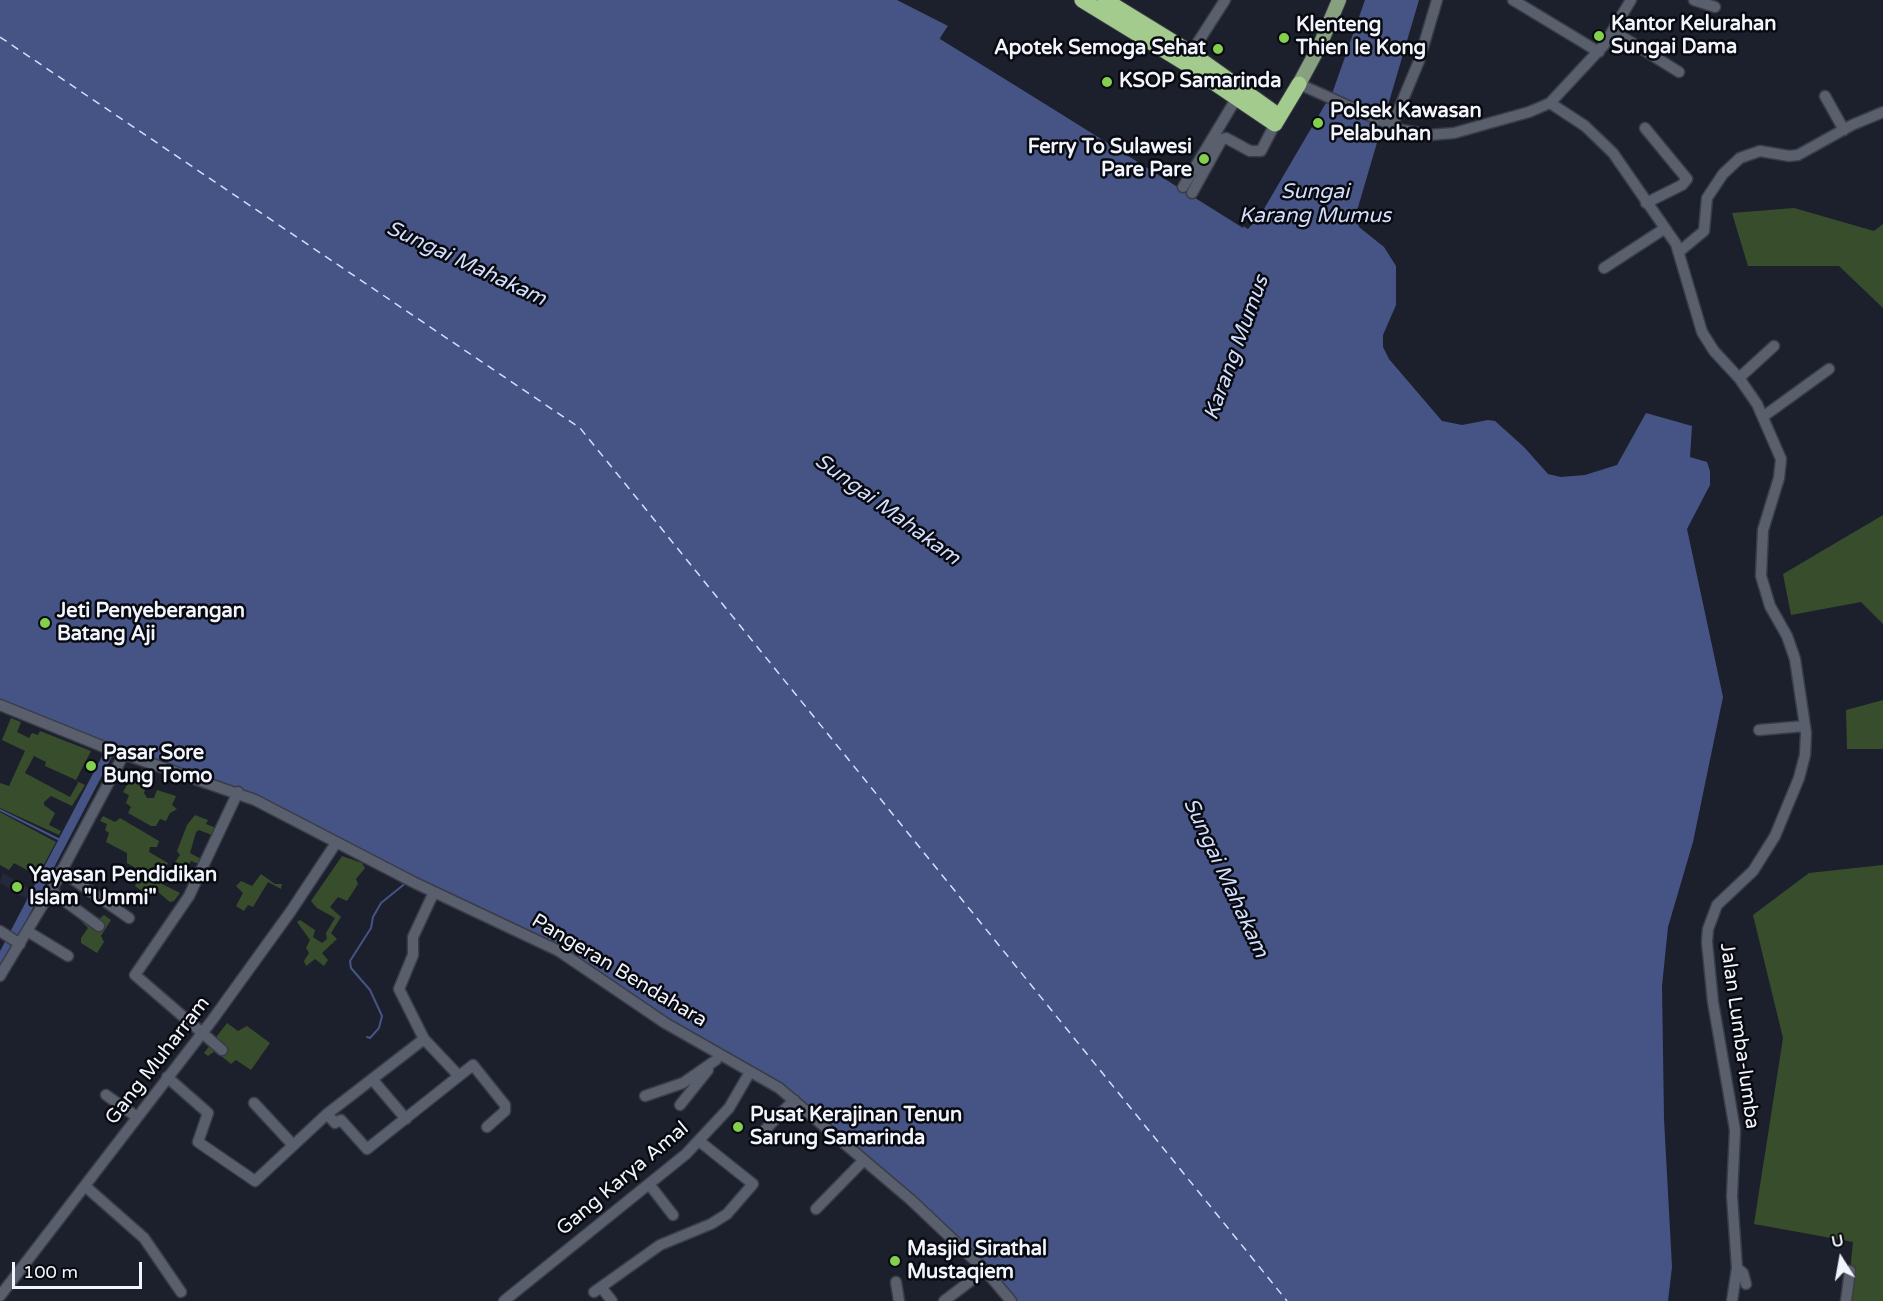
<!DOCTYPE html>
<html>
<head>
<meta charset="utf-8">
<style>
  body { margin:0 }
  #map { position:relative; width:1883px; height:1301px; overflow:hidden; background:#1c202c; font-family:"Varela Round",sans-serif }
  canvas { display:block }
  .north { position:absolute; left:1811px; top:1229px; width:60px; height:60px; -webkit-text-stroke:4px #080a0f; paint-order:stroke; rotate:349deg; font-size:16px; font-weight:700; line-height:24px; text-align:center; color:#f1f4fd }
  .north::after { content:''; display:block; margin:auto; width:21px; height:27px; background:#f1f4fd; clip-path:polygon(50% 0,100% 100%,50% 72%,0 100%) }
  .scale { position:absolute; left:12px; top:1262px; width:130px; height:27px; box-sizing:border-box; border:3px solid #f1f4fd; border-top:0; padding-left:8px; font-size:18px; line-height:21px; white-space:nowrap; color:#f1f4fd; -webkit-text-stroke:4px #080a0f; paint-order:stroke }
</style>
</head>
<body>
<div id="map">
<canvas width="1883" height="1301"></canvas>
<div class="north">U</div>
<div class="scale">100 m</div>
</div>
<script>
const c = document.querySelector('canvas').getContext('2d');
c.lineJoin = 'round';
function paint(path, color) { c.fillStyle = color; c.fill(path, 'evenodd'); }
const toPath = rows => new Path2D(rows.map(r => 'M' + r).join(''));
function trace(path, color, width, dash) { c.strokeStyle = color; c.lineWidth = width; c.lineCap = dash ? 'butt' : 'round'; c.setLineDash(dash || []); c.stroke(path); }
function label(font, color, halo, rows, align = 'center') {
  c.font = font + ' "Varela Round",sans-serif'; c.lineWidth = 5; c.setLineDash([]); c.textBaseline = 'middle'; c.strokeStyle = halo; c.fillStyle = color; for (const [text, x, y, turn = 0] of rows) {
    c.save(); c.translate(x, y); c.rotate((+turn || 0) * Math.PI / 180); c.textAlign = isNaN(turn) ? turn : align; if (halo) c.strokeText(text, 0, 0); c.fillText(text, 0, 0); c.restore();
  }
}
paint(toPath([
  [3,873,33,891,28,900,0,883]
]), '#23293a');
paint(toPath([
  [1794,208,1874,231,1883,224,1883,308,1839,266,1748,266,1732,213],
  [1883,515,1883,624,1861,602,1791,615,1783,574],
  [1883,700,1883,749,1847,749,1846,710],
  [11,718,21,722,17,732,29,738,32,733,38,735,40,731,91,751,76,780,45,766,46,762,34,756,25,773,70,797,78,783,76,781,85,785,72,806,51,796,44,802,44,805,55,813,49,825,61,831,59,835,0,808,0,783,9,786,25,751,2,740],
  [133,775,148,781,144,793,147,798,154,798,157,790,176,796,172,805,177,809,170,813,166,821,160,819,156,826,151,826,128,813,131,807,126,803,129,795,123,792],
  [0,812,56,842,38,876,14,863,9,870,0,865],
  [195,815,208,820,206,824,216,828,212,835,199,830,196,832,190,853,203,860,199,864,191,861,185,871,182,871,173,865,180,855,177,851,187,825],
  [103,816,115,822,120,818,159,841,157,847,150,847,149,852,168,863,158,882,180,893,174,901,170,902,158,892,152,891,146,894,135,886,141,874,139,870,127,863,127,853,106,842,109,833,105,830,107,824,100,821],
  [342,856,362,863,365,868,356,879,358,884,347,901,338,897,330,907,341,917,331,933,337,939,322,953,328,960,324,966,315,959,306,966,304,961,309,953,306,948,310,940,297,922,300,920,315,930,313,937,322,943,327,939,326,933,335,918,317,908,311,901],
  [1883,865,1883,1301,1847,1301,1853,1242,1754,1224,1783,1038,1753,915,1809,873],
  [261,874,275,884,282,884,281,889,268,882,253,907,248,905,244,911,236,906,243,893,236,886,241,881,252,886],
  [104,915,111,920,101,936,104,942,97,953,81,943,81,938,88,928,81,921,82,918,97,921],
  [227,1023,238,1031,247,1026,270,1043,251,1070,236,1060,231,1064,215,1051,208,1056,204,1053]
]), '#384d2c');
paint(toPath([
  [0,0,897,0,948,26,940,39,1248,229,1261,214,1333,91,1365,0,1419,0,1356,214,1359,227,1384,247,1396,266,1396,305,1383,335,1383,347,1389,359,1442,421,1462,425,1488,420,1495,421,1524,447,1548,474,1561,477,1585,475,1617,465,1646,413,1692,426,1690,457,1707,462,1710,471,1710,485,1687,529,1723,697,1693,842,1668,927,1662,986,1664,1119,1672,1267,1668,1301,1015,1301,778,1083,677,1027,561,949,347,846,173,770,0,700]
]), '#455485');
paint(toPath([
  [948,26,950,27,944,37,1244,225,1243,228,940,38]
]), '#1c202c');
trace(toPath([
  [0,810,62,841],
  [367,1037,370,1038,379,1028,382,1016,370,990,351,968,350,961,371,928,373,917,381,903,407,882]
]), '#455485', 2);
trace(toPath([
  [0,961,113,745]
]), '#455485', 9);
trace(toPath([
  [0,37,580,428,1287,1301]
]), '#d3defe', 1.5, [8, 6]);
const minor = toPath([
  [1513,0,1599,52],
  [1694,0,1715,7],
  [1613,31,1679,72],
  [1191,53,1225,0],
  [1299,84,1402,130,1430,135,1454,133,1529,112,1550,103,1604,45,1631,0],
  [1825,96,1844,130],
  [1550,103,1585,126,1613,153,1676,244,1702,332,1714,351,1739,378,1757,404,1781,459,1779,478,1763,530,1761,576,1770,606,1787,636,1795,659,1806,733,1805,755,1799,778,1775,836,1753,871,1717,905,1708,929,1707,942,1713,1002,1735,1130,1732,1196,1737,1268,1732,1301],
  [1392,126,1419,61,1437,0],
  [1645,128,1687,179,1682,185,1646,203],
  [1183,187,1236,99],
  [1192,193,1222,139,1226,138,1250,151,1261,151,1275,124],
  [1680,251,1704,231,1707,198,1723,174,1740,158,1760,151,1789,156,1798,155,1852,125,1883,112],
  [1604,268,1664,229],
  [1739,378,1774,346],
  [1764,416,1829,369],
  [0,705,104,747,255,800,415,883,559,951,665,1023,779,1088,911,1200,985,1270,1011,1301],
  [1759,730,1805,726],
  [61,871,129,918],
  [51,891,99,926],
  [0,931,20,944],
  [27,931,68,956],
  [0,976,51,891,124,754],
  [222,1050,135,975,189,896,238,792],
  [459,1076,473,1065,505,1105,505,1111,487,1127],
  [167,1077,208,1113,198,1142,255,1181,327,1114,424,1039],
  [372,1079,406,1119],
  [106,1095,137,1117],
  [645,1096,683,1083,716,1060],
  [254,1103,292,1144],
  [680,1105,708,1070],
  [327,1114,335,1123,341,1120,367,1149,459,1076,424,1039,399,989,413,955,413,937,434,892],
  [756,1139,794,1100],
  [649,1184,673,1215],
  [85,1186,144,1238,181,1292],
  [816,1209,863,1161],
  [1737,1268,1743,1273,1746,1284],
  [896,1282,899,1301],
  [601,1287,612,1301],
  [594,1292,660,1245,711,1224,727,1214,753,1184,699,1141],
  [0,1296,213,1019,291,911,336,843],
  [504,1301,686,1154,729,1108,750,1072],
  [944,1301,985,1270],
  [1846,1301,1850,1271]
]);
const major = toPath([
  [1299,84,1320,45,1339,0]
]);
const highway = toPath([
  [1082,0,1185,63,1275,124,1299,84],
  [1105,0,1191,53,1275,113]
]);
trace(minor, '#3a3d47', 13);
trace(major, '#3a3d47', 16);
trace(highway, '#3a3d47', 17);
trace(minor, '#5a5f6d', 10);
trace(major, '#86a080', 14);
trace(highway, '#a3cb8d', 15);
for (const [x, y, r, color] of [
  [1599,36,6,"#83d04e"],
  [1284,38,6,"#83d04e"],
  [1218,49,6,"#83d04e"],
  [1107,82,6,"#83d04e"],
  [1318,123,6,"#83d04e"],
  [1204,159,6,"#83d04e"],
  [45,623,6,"#83d04e"],
  [91,766,6,"#83d04e"],
  [17,887,6,"#83d04e"],
  [738,1127,6,"#83d04e"],
  [895,1261,6,"#83d04e"]
]) { const dot = new Path2D(); dot.arc(x, y, r, 0, 2 * Math.PI); c.fillStyle = color; c.fill(dot); trace(dot, '#080a0f', 2); }
label('bold 20px', '#f1f4fd', '#080a0f', [
  ["Kantor Kelurahan",1611,25],
  ["Sungai Dama",1611,48],
  ["Klenteng",1296,26],
  ["Thien Ie Kong",1296,49],
  ["Apotek Semoga Sehat",1206,49,"right"],
  ["KSOP Samarinda",1119,82],
  ["Polsek Kawasan",1330,112],
  ["Pelabuhan",1330,135],
  ["Ferry To Sulawesi",1192,148,"right"],
  ["Pare Pare",1192,171,"right"],
  ["Jeti Penyeberangan",57,612],
  ["Batang Aji",57,635],
  ["Pasar Sore",103,754],
  ["Bung Tomo",103,777],
  ["Yayasan Pendidikan",29,876],
  ["Islam \"Ummi\"",29,899],
  ["Pusat Kerajinan Tenun",750,1116],
  ["Sarung Samarinda",750,1139],
  ["Masjid Sirathal",907,1250],
  ["Mustaqiem",907,1273]
], 'left');
label('20px', '#f1f4fd', '#080a0f', [
  ["Pangeran Bendahara",619,971,31],
  ["Jalan Lumba-lumba",1739,1036,82],
  ["Gang Muharram",158,1061,-52],
  ["Gang Karya Amal",623,1179,-40]
]);
label('italic 21px', '#d3defe', '#080a0f', [
  ["Sungai",1315,192],
  ["Karang Mumus",1315,216],
  ["Sungai Mahakam",466,264,25],
  ["Karang Mumus",1237,348,-70],
  ["Sungai Mahakam",887,510,36],
  ["Sungai Mahakam",1225,878,65]
]);
</script>
</body>
</html>
